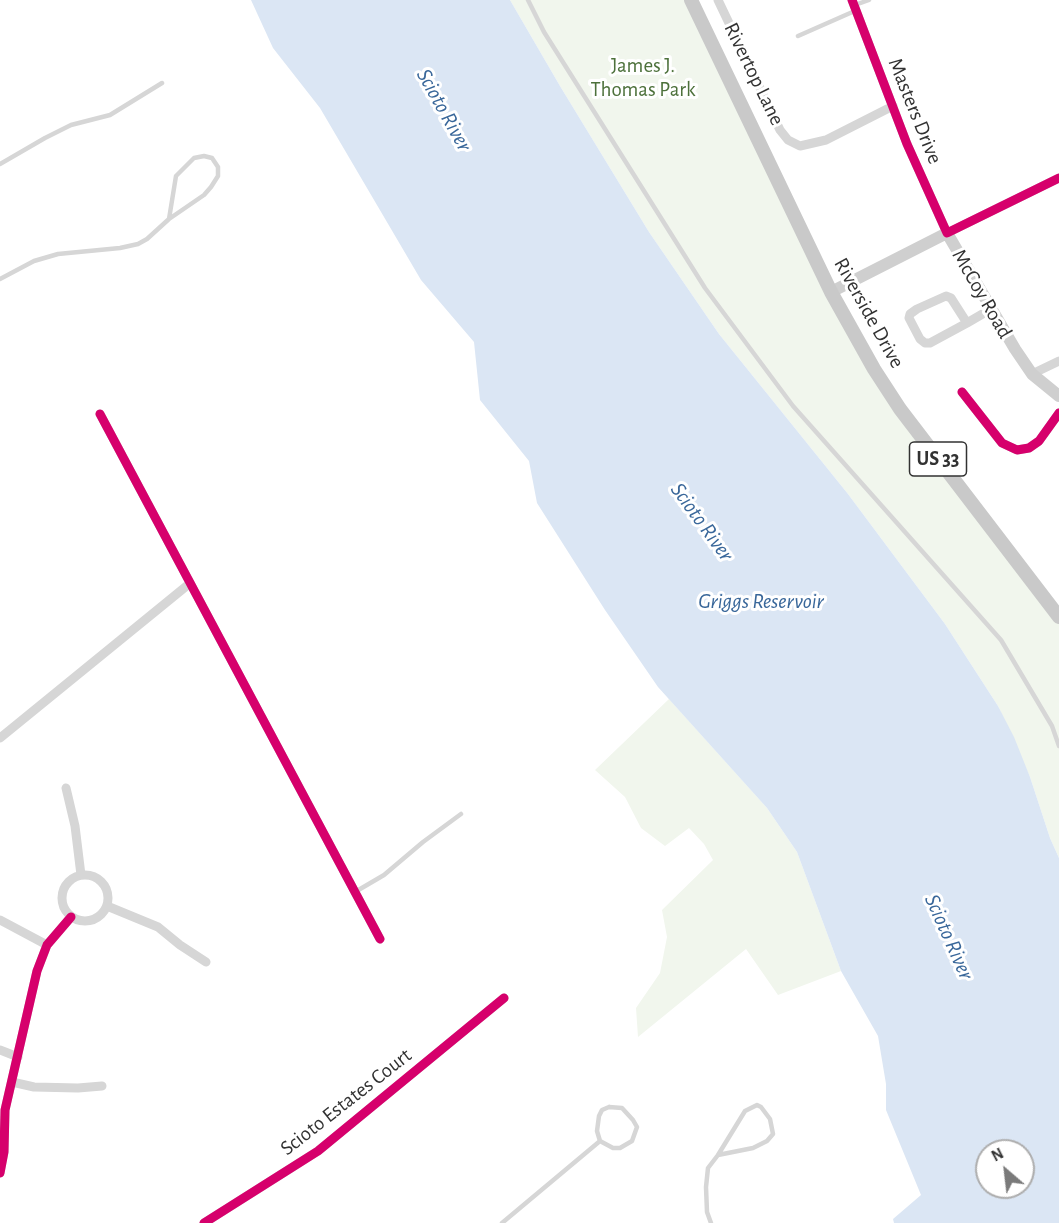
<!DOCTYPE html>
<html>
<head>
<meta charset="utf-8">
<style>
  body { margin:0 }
  #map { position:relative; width:1059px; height:1223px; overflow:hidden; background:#fff; font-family:"Alegreya Sans",sans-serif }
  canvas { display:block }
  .north { position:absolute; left:975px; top:1139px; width:60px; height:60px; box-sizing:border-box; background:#fff; border:2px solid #adadad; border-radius:50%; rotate:332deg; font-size:16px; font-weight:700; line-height:24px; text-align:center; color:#323232 }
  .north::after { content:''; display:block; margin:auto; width:21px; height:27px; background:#7a7a7a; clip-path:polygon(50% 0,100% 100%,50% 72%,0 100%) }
</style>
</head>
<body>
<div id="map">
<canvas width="1059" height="1223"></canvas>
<div class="north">N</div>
</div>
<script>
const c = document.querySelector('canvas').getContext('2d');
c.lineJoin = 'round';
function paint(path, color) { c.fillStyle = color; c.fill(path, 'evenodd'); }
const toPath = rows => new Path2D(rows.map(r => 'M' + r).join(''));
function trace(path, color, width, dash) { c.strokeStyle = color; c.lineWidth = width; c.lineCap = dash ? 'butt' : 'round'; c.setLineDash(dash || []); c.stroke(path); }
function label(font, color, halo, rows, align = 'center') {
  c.font = font + ' "Alegreya Sans",sans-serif'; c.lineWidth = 6; c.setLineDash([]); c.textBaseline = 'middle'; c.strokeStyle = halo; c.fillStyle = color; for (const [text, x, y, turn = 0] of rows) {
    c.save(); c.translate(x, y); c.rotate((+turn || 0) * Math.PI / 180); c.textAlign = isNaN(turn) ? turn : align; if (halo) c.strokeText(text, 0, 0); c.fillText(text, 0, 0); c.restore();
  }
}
paint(toPath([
  [510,0,687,0,852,333,1059,617,1059,858,1050,838,1030,777,998,706,945,624,848,494,719,334,649,232,560,86],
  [669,699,767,808,797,852,841,971,778,995,746,949,638,1037,636,1008,660,973,667,937,662,910,713,860,704,844,689,828,665,846,641,828,625,797,595,770]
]), '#f1f6ed');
paint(toPath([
  [251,0,510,0,560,86,649,232,719,334,848,494,945,624,998,706,1014,737,1030,777,1050,838,1059,858,1059,1223,894,1223,893,1219,921,1195,886,1110,886,1084,878,1036,841,971,797,852,767,808,658,687,605,610,537,503,529,461,480,400,474,342,421,280,320,108,273,48],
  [987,1151,1023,1151,1023,1187,987,1187]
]), '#dbe6f4');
trace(toPath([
  [528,0,544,32,705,288,793,406,1001,640,1052,726,1059,746],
  [855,5,869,0],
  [798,36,857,10],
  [0,164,45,138,71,125,110,115,162,83],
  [0,279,34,261,58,254,120,248,138,244,147,239,169,219,204,195,211,187,218,176,218,167,212,158,204,156,194,158,176,176,169,219],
  [355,892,384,875,423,842,461,814],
  [609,1107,622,1108,633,1120,637,1127,632,1141,620,1148,613,1148,600,1141,597,1131,599,1116,602,1110,609,1107],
  [502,1223,600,1141],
  [711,1223,707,1212,706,1187,708,1168,718,1155,745,1111,757,1105,761,1107,770,1119,773,1134,767,1141,753,1148,718,1155]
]), '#d6d6d6', 4.5);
trace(toPath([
  [718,0,780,130,788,140,800,146,826,140,893,106],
  [852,0,907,144,947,233,1059,178],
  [967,323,951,298,946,296,917,309,910,314,909,318,920,339,925,343,930,343,967,323,991,309],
  [1032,374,1059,361],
  [962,392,1002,443,1017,450,1029,448,1039,441,1059,413],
  [100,414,380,939],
  [0,738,189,584],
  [66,788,75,826,81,875],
  '62 898a23 23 0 1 1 46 0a23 23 0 1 1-46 0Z',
  [107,906,158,927,180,945,206,962],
  [0,920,47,945],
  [0,1050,18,1057],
  [12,1082,34,1087,78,1088,102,1086],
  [0,1173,4,1152,5,1110,37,971,47,945,71,917],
  [204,1223,318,1151,504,998]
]), '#d6d6d6', 9);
trace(toPath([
  [831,292,947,233,1015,349,1032,374,1059,396]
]), '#cfcfcf', 12);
trace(toPath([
  [691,0,831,292,874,369,900,409,1059,617]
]), '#c9c9c9', 14);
trace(toPath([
  [852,0,907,144,947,233,1059,178],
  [962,392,1002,443,1017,450,1029,448,1039,441,1059,413],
  [100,414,380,939],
  [0,1173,4,1152,5,1110,37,971,47,945,71,917],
  [204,1223,318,1151,504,998]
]), '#d6006c', 9);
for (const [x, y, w] of [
  [938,459,57]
]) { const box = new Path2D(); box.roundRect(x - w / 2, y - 17, w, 34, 4.5); c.fillStyle = '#fff'; c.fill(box); trace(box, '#323232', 1.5); }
label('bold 20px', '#323232', null, [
  ["US 33",938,459]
]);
label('21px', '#4d713b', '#fff', [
  ["James J.",643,66],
  ["Thomas Park",643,90]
]);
label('21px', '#323232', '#fff', [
  ["Rivertop Lane",754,74,64],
  ["Masters Drive",915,111,68],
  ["McCoy Road",982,294,60],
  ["Riverside Drive",869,313,61],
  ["Scioto Estates Court",346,1102,-38]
]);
label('italic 22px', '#39679a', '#fff', [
  ["Scioto River",444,110,61],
  ["Scioto River",702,522,54],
  ["Griggs Reservoir",761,601],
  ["Scioto River",949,937,66]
]);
</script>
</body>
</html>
